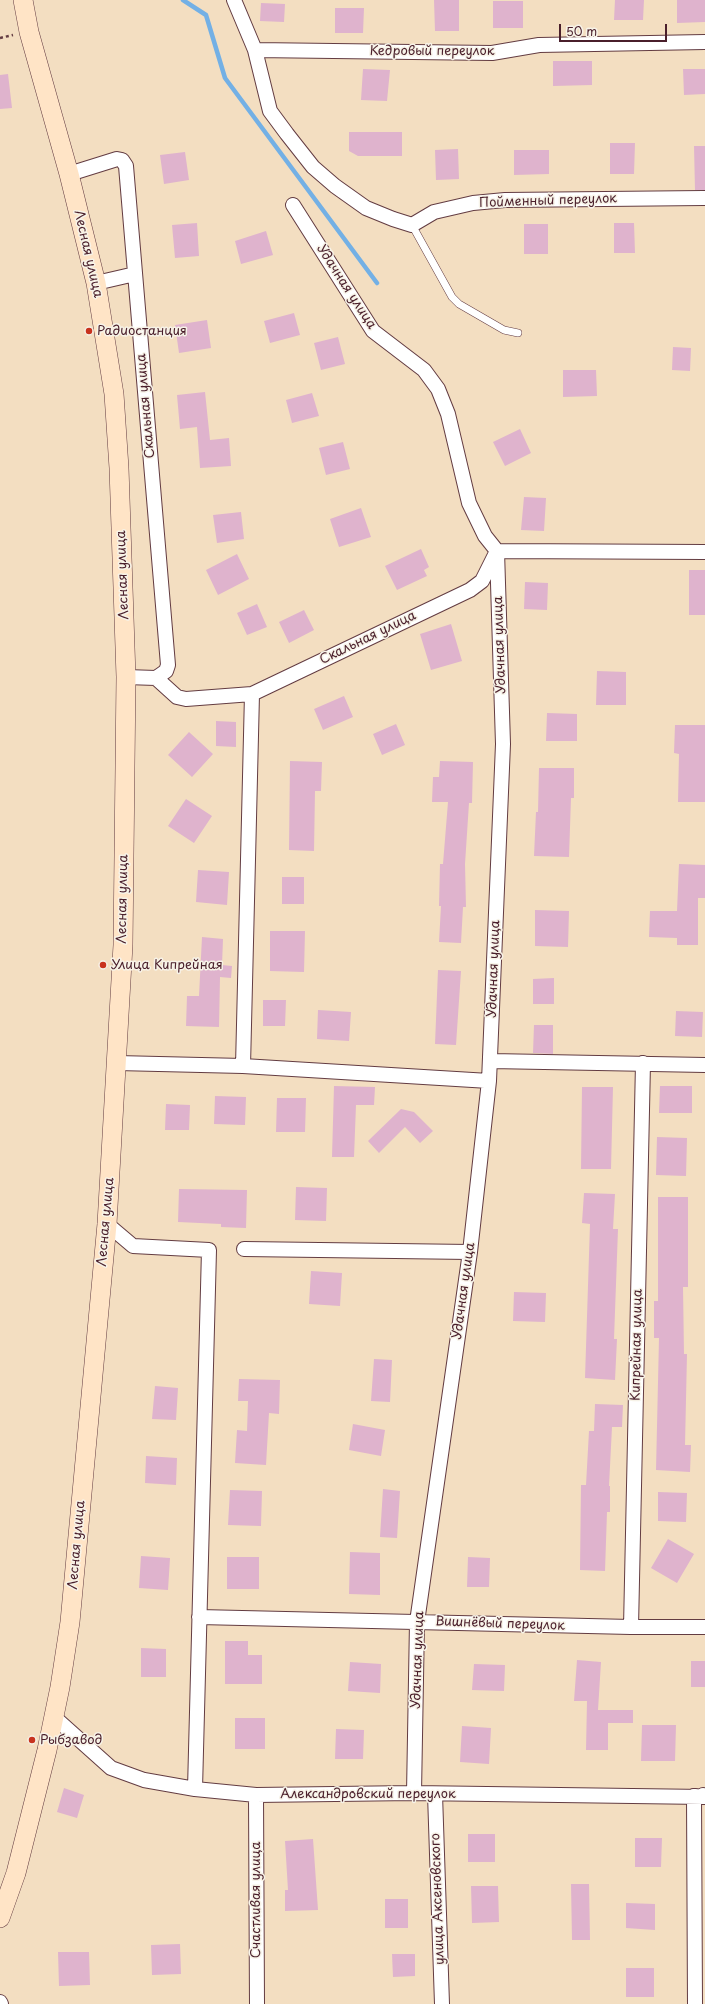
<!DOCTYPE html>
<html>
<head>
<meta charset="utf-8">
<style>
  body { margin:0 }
  #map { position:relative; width:705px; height:2004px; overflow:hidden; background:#f3dec1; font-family:"Playpen Sans",sans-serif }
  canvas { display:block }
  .scale { position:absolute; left:559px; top:24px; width:108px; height:18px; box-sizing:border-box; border:2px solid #4a1f2b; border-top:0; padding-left:5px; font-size:12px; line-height:14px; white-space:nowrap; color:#4a1f2b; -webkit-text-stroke:3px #f7f3e8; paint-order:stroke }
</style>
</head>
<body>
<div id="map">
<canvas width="705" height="2004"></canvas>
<div class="scale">50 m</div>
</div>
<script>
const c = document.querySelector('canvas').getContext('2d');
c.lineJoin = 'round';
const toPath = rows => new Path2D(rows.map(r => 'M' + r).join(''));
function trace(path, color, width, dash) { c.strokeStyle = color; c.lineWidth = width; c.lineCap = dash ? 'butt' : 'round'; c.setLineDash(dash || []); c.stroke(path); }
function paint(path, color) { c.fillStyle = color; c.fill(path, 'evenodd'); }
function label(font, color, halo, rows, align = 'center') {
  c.font = font + ' "Playpen Sans",sans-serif'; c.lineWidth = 3; c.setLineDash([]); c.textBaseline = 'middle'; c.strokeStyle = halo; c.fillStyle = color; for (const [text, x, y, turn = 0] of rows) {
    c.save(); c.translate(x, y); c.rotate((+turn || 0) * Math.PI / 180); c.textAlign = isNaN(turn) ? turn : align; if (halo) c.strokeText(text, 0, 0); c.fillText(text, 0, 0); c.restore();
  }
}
trace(toPath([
  [183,0,206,15,225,78,377,283]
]), '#73b0e5', 4.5);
paint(toPath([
  [434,0,459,0,459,31,435,31],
  [615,0,644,0,643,20,614,20],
  [677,0,705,0,705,22,677,23],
  [493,1,523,1,523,28,493,28],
  [261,3,285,4,284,22,260,21],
  [335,8,364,8,363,33,335,33],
  [553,61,592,61,592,85,553,86],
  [363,69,390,70,387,101,361,100],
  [683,69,705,69,705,94,684,95],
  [8,74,12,108,0,109,0,75],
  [349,132,402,132,402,156,358,156,349,151],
  [610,143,635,143,634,174,610,174],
  [694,146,705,146,705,190,695,190],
  [458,149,459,179,436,180,435,150],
  [514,150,549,150,549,174,514,175],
  [185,152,189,180,164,184,160,155],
  [197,223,199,256,175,258,172,225],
  [614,223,634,223,635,253,614,253],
  [524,224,548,224,548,254,524,254],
  [266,231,273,255,241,264,235,241],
  [294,313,300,335,270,343,264,321],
  [207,320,211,348,179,353,175,325],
  [338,337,345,364,321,370,314,343],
  [673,347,691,348,690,371,672,370],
  [563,370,596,370,597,396,563,397],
  [205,392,210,440,229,438,231,466,200,468,197,427,180,429,177,395],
  [312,393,319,416,292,423,286,400],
  [520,429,531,453,505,466,493,442],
  [343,442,350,469,326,475,319,448],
  [524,497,546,498,544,531,521,530],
  [361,508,371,537,339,547,330,519],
  [241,512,244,539,217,543,213,515],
  [421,549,429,567,424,570,427,576,397,590,385,566],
  [237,554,249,579,218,595,206,570],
  [689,570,705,570,705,615,689,615],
  [525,582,548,583,547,610,524,609],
  [257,604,267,627,247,635,237,613],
  [304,610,314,630,289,643,279,622],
  [451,624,462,661,431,670,420,634],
  [597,671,626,672,626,705,596,705],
  [344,696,353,717,323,730,314,709],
  [547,713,577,714,577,741,546,741],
  [216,721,236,722,236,747,216,746],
  [396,724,405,745,382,755,373,734],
  [675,725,705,725,705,802,678,802,679,754,674,753],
  [189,732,213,754,192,777,168,755],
  [290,761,322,762,321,791,315,791,314,851,289,850],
  [440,761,473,762,472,803,469,803,465,864,466,907,463,907,461,943,439,942,441,906,439,906,440,864,443,864,448,802,432,802,433,777,439,777],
  [539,768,574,768,574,798,571,798,569,857,534,856,536,812,538,812],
  [186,799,212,816,194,843,168,826],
  [679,864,705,865,705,898,698,898,698,945,677,945,677,938,649,937,650,911,677,911],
  [198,870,229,872,227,905,196,902],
  [282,877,304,877,304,904,282,904],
  [535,910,569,911,568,947,535,946],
  [270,931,305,931,304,972,270,971],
  [202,937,223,939,222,965,232,966,231,978,220,977,219,1027,186,1026,187,996,199,996],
  [438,970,461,971,456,1045,435,1044],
  [554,978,554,1004,533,1004,533,979],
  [263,1000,286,1000,285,1026,263,1026],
  [318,1010,351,1012,349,1041,317,1039],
  [676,1011,703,1012,702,1037,675,1036],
  [534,1025,553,1025,553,1054,533,1053],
  [334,1086,375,1087,374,1105,356,1105,354,1157,332,1157],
  [660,1086,692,1086,692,1113,659,1113],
  [582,1087,613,1087,611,1169,581,1169],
  [215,1096,246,1097,245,1125,214,1124],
  [277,1098,306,1098,305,1132,276,1132],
  [166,1104,190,1105,189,1130,165,1130],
  [401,1109,414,1112,433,1131,420,1143,405,1127,379,1153,368,1141],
  [657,1137,687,1138,686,1176,656,1175],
  [296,1187,327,1188,326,1221,295,1220],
  [179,1189,247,1190,246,1228,221,1227,221,1224,178,1222],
  [584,1193,615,1194,613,1229,618,1229,614,1339,617,1339,615,1380,585,1378,590,1224,582,1223],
  [658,1197,688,1197,688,1287,683,1287,684,1354,687,1354,685,1445,691,1445,690,1472,656,1470,659,1338,654,1338,654,1301,658,1301],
  [311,1271,342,1273,340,1306,309,1304],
  [514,1292,546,1293,545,1322,513,1321],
  [374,1359,392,1360,390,1402,371,1401],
  [239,1379,280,1380,279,1414,269,1413,266,1465,235,1463,237,1430,247,1431,248,1401,238,1401],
  [155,1386,178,1388,176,1420,152,1419],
  [595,1404,623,1405,622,1427,612,1427,609,1486,610,1486,610,1512,607,1512,605,1571,580,1570,581,1485,586,1485,589,1431,594,1431],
  [353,1424,385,1430,381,1456,349,1450],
  [146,1456,177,1458,176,1485,145,1483],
  [383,1489,400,1491,397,1538,380,1537],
  [230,1490,262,1491,261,1526,228,1525],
  [658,1492,687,1493,686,1522,658,1521],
  [668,1539,694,1554,677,1583,651,1568],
  [350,1552,380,1553,380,1595,349,1594],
  [141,1556,170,1558,168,1590,139,1588],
  [227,1557,259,1557,259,1589,227,1589],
  [468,1557,490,1558,489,1587,467,1587],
  [225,1641,248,1641,248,1655,262,1655,262,1684,225,1684],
  [141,1648,166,1649,166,1677,141,1677],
  [577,1660,601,1662,598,1710,633,1710,633,1723,608,1723,608,1750,586,1750,587,1701,574,1701],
  [691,1661,705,1661,705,1687,691,1687],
  [350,1662,381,1664,380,1693,348,1691],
  [474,1664,505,1665,504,1691,472,1690],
  [235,1718,265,1718,265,1749,235,1749],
  [642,1725,676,1725,675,1761,641,1761],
  [462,1726,491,1728,489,1764,460,1762],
  [336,1729,364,1730,363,1759,335,1759],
  [64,1788,84,1795,77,1818,57,1812],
  [468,1834,495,1834,495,1862,468,1862],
  [635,1838,662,1838,661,1867,635,1867],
  [313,1839,318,1910,285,1911,285,1890,288,1890,285,1841],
  [571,1884,589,1884,590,1940,572,1940],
  [471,1886,498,1886,499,1922,472,1923],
  [385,1899,408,1899,408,1928,385,1928],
  [626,1903,655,1904,655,1930,626,1928],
  [180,1944,181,1974,152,1975,151,1945],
  [58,1952,89,1952,90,1985,59,1986],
  [392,1954,415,1954,415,1976,393,1977],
  [626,1968,654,1968,654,1997,626,1997]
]), '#dfb3cd');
const service = toPath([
  [412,225,452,297,459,304,504,330,518,333]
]);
const minor = toPath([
  [234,0,255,50,270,111,287,134,313,167,335,186,366,208,393,219,412,225,434,212,473,203,505,200,704,198],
  [255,50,492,53,539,45,705,42],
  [69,174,117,159,122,160,126,166,168,665,166,671,156,678],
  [293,205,373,331,424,370,438,389,448,414,469,503,485,536,497,551,503,744,489,1081,470,1252,417,1622,414,1793],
  [96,283,135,274],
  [126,677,156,678,177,697,186,699,252,694,470,590,482,581,497,551,705,552],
  [491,1061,705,1065],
  [117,1063,243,1066,489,1081],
  [243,1066,252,694],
  [107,1224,133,1246,209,1250,195,1789],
  [244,1249,470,1252],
  [199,1617,631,1627,705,1627],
  [631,1627,643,1063],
  [54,1717,111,1768,144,1780,195,1789,256,1795,414,1793,705,1797],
  [435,1794,442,2004],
  [256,1795,257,2004],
  [0,2002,1,2004],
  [695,2004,694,1796,702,1797,703,1795]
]);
const secondary = toPath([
  [0,1918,16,1873,47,1750,60,1687,70,1622,107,1224,123,945,126,677,119,468,114,394,96,283,69,174,29,32,23,0]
]);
trace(service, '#633c42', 8);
trace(minor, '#633c42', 16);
trace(secondary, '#633c42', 20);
trace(toPath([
  [0,38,13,35]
]), '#633c42', 2.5, [3, 3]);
trace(service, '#fff', 7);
trace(minor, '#fff', 14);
trace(secondary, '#ffe4c6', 19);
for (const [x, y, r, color] of [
  [89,331,4,"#c8321e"],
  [103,965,4,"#c8321e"],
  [32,1740,4,"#c8321e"]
]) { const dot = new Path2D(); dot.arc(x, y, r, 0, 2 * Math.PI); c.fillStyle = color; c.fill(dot); trace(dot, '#f7f3e8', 1.5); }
label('13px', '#4a1f2b', '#f7f3e8', [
  ["Кедровый переулок",432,51],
  ["Пойменный переулок",548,201,-2],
  ["Лесная улица",88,254,77],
  ["Удачная улица",346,287,57],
  ["Скальная улица",146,406,-95],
  ["Лесная улица",123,575,-92],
  ["Скальная улица",368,638,-26],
  ["Удачная улица",500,645,-92],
  ["Лесная улица",123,899,-89],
  ["Удачная улица",494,969,-88],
  ["Лесная улица",106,1222,-85],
  ["Удачная улица",464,1291,-82],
  ["Кипрейная улица",637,1345,-89],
  ["Лесная улица",77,1545,-85],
  ["Вишнёвый переулок",500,1624,2],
  ["Удачная улица",418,1660,-88],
  ["Александровский переулок",368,1794],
  ["улица Аксеновского",438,1899,-92],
  ["Счастливая улица",256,1900,-90]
]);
label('13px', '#4a1f2b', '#f7f3e8', [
  ["Радиостанция",97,331],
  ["Улица Кипрейная",111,965],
  ["Рыбзавод",40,1740]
], 'left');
</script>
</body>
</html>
